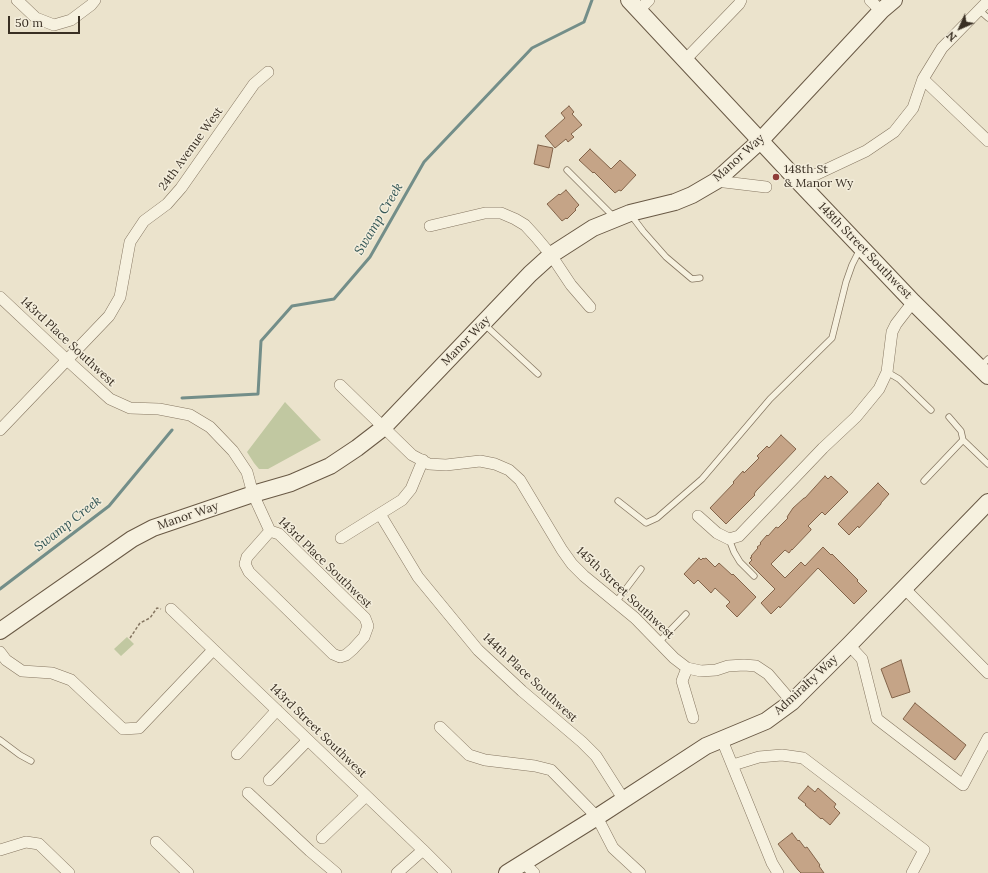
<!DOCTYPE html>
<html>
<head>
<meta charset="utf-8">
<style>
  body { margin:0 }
  #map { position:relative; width:988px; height:873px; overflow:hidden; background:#ebe3cc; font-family:Lora,serif }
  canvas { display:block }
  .north { position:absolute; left:940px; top:8px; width:40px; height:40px; -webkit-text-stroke:3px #f3eddb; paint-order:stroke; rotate:225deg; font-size:11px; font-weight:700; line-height:16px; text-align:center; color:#392f23 }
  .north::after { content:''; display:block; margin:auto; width:14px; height:18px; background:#392f23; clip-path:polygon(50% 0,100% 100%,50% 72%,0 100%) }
  .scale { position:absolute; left:8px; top:16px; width:72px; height:18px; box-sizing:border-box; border:2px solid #392f23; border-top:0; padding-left:5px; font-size:12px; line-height:14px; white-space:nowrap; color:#392f23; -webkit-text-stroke:3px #f3eddb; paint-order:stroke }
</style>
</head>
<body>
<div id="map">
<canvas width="988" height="873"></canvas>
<div class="north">N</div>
<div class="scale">50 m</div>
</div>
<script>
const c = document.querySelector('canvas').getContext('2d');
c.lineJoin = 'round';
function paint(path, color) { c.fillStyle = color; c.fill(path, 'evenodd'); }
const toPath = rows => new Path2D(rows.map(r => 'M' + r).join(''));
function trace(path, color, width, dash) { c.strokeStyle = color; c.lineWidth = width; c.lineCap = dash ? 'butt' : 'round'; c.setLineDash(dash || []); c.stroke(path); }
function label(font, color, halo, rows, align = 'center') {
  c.font = font + ' Lora,serif'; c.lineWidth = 3; c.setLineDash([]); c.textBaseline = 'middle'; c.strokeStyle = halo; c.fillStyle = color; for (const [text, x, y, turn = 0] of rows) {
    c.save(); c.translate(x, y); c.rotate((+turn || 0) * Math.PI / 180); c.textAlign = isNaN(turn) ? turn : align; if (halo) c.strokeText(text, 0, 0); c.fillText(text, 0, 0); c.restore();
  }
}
paint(toPath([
  [285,402,321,440,268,469,259,469,254,463,247,452],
  [127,637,134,644,121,656,114,649]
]), '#c1c8a1');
trace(toPath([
  [182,398,258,394,261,341,292,306,334,299,370,257,424,162,532,48,584,22,592,0],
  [0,589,109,506,172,430]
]), '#738e89', 3);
const building = toPath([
  [569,106,574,112,572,114,582,125,571,134,574,137,568,142,566,139,555,148,545,136,565,118,561,113,569,106],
  [538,145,553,148,549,168,534,164,538,145],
  [590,149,611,169,620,160,636,175,621,191,619,190,615,193,594,172,593,173,579,160,590,149],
  [566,190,579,205,575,209,576,210,567,219,566,218,562,221,547,204,559,194,560,195,566,190],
  [781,435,796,449,756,491,754,494,755,495,726,524,710,508,734,483,733,482,743,471,744,473,759,458,757,456,767,446,769,448,781,435],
  [825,476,828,479,831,476,848,492,825,515,822,512,808,526,811,529,811,530,792,550,792,549,789,553,785,550,771,564,785,578,801,562,805,566,823,547,831,555,832,554,858,580,857,581,867,591,854,604,818,568,780,608,779,606,771,614,761,603,775,589,749,563,752,560,750,558,752,557,751,556,758,548,757,547,761,544,760,543,767,535,768,536,776,527,778,528,788,518,787,517,793,508,804,498,805,498,825,476],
  [878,483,889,494,881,503,881,504,859,528,858,526,849,535,838,524,878,483],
  [699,558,701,560,703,558,704,559,706,558,715,567,719,563,732,575,733,574,756,597,737,617,726,606,730,602,715,588,711,593,698,580,694,584,684,574,699,558],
  [901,660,910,692,892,698,881,669,901,660],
  [915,703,966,745,955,760,903,719,915,703],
  [808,786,815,792,818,788,836,804,834,807,840,813,830,825,822,818,821,819,805,805,806,804,798,798,808,786],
  [792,833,798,841,799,840,805,848,807,847,820,865,819,866,824,873,801,873,798,870,778,844,792,833]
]);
paint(building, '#c5a487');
trace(building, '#83644a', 1);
const lane = toPath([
  [979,10,988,18],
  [567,170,614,217],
  [631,215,643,231,666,257,692,279,700,278],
  [485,325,538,374],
  [981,366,988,359],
  [887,372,899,379,931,410],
  [949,417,961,431,963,440,988,464],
  [924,481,963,440],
  [618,501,646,523,657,518,702,479,770,399,832,338,846,282,852,265,860,249],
  [729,539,734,552,740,562,754,576],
  [616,602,641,569],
  [659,642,686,614],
  [0,740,20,755,31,761]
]);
const street = toPath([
  [17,0,36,18,54,25,71,20,91,5,95,0],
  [870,0,881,11],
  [639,10,649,0],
  [685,60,739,4,741,0],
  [923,79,988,141],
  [797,180,817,174,866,151,894,132,913,108,923,79,942,48,988,1],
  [716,181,766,187],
  [430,226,485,213,501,213,515,219,525,225,536,237,551,255,571,285,590,307],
  [0,297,67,360,110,399,130,408,159,409,190,415,210,427,233,451,247,472,253,494,270,531,279,534,365,618,368,626,364,637,353,649,346,655,340,657,333,654,249,572,245,564,247,557,270,531],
  [340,385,412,455,429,464,446,465,480,461,495,464,509,470,520,480,562,550,572,564,584,576,635,618,674,658,687,668,701,671,716,670,728,666,744,665,756,666,768,674,792,702],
  [0,430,109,316,120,297,130,242,144,221,167,204,181,188,254,84,268,72],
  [380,514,418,577,478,650,522,691,582,742,596,756,624,800],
  [698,516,717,533,729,539,739,536,823,448,856,417,879,389,887,372,892,332,896,324,913,302],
  [341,538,402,500,411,489,423,460],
  [904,588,988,673],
  [171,609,423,850,446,873],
  [849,645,862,659,877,719,963,785,988,738],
  [0,652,6,660,22,671,52,673,71,680,123,729,139,728,213,650],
  [687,668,682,681,693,718],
  [440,727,469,755,485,760,535,766,551,770,597,817,613,848,640,873],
  [722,740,772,863,778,873],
  [237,754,277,710],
  [733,765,759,757,782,755,803,758,924,850,912,873],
  [269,780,308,740],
  [248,793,310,851,336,873],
  [322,838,366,796],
  [156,842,188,873],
  [0,850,26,842,39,844,69,873],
  [524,863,534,873],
  [397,873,423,850]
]);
const secondary = toPath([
  [629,0,797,180,913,302,988,376],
  [0,631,132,539,153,528,253,494,291,483,330,466,357,448,383,428,530,274,551,255,593,228,630,213,675,202,692,195,716,181,760,141,881,11,894,0],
  [507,873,597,817,706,746,766,721,792,702,849,645,988,502]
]);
trace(lane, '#867762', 7);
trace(street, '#867762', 12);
trace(secondary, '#695945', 18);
trace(toPath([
  [130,638,140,623,150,618,157,608,161,609]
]), '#867762', 1.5, [3, 2]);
trace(lane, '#f6f1df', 5.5);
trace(street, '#f6f1df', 11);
trace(secondary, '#f6f1df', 16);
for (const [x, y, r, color] of [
  [776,177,4,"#8f3c38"]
]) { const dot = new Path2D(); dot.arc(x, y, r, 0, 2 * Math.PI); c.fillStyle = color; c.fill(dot); trace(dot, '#f3eddb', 1.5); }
label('12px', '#392f23', '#f3eddb', [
  ["24th Avenue West",191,149,-54],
  ["Manor Way",739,158,-42],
  ["148th Street Southwest",865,251,46],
  ["Manor Way",466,341,-46],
  ["143rd Place Southwest",68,342,43],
  ["Manor Way",188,516,-19],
  ["143rd Place Southwest",325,563,44],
  ["145th Street Southwest",625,593,43],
  ["144th Place Southwest",530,678,43],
  ["Admiralty Way",806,685,-43],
  ["143rd Street Southwest",318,731,44]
]);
label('12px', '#392f23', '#f3eddb', [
  ["148th St",784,170],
  ["& Manor Wy",784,184]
], 'left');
label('italic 13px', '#345757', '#f3eddb', [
  ["Swamp Creek",379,219,-59],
  ["Swamp Creek",68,524,-38]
]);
</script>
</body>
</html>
